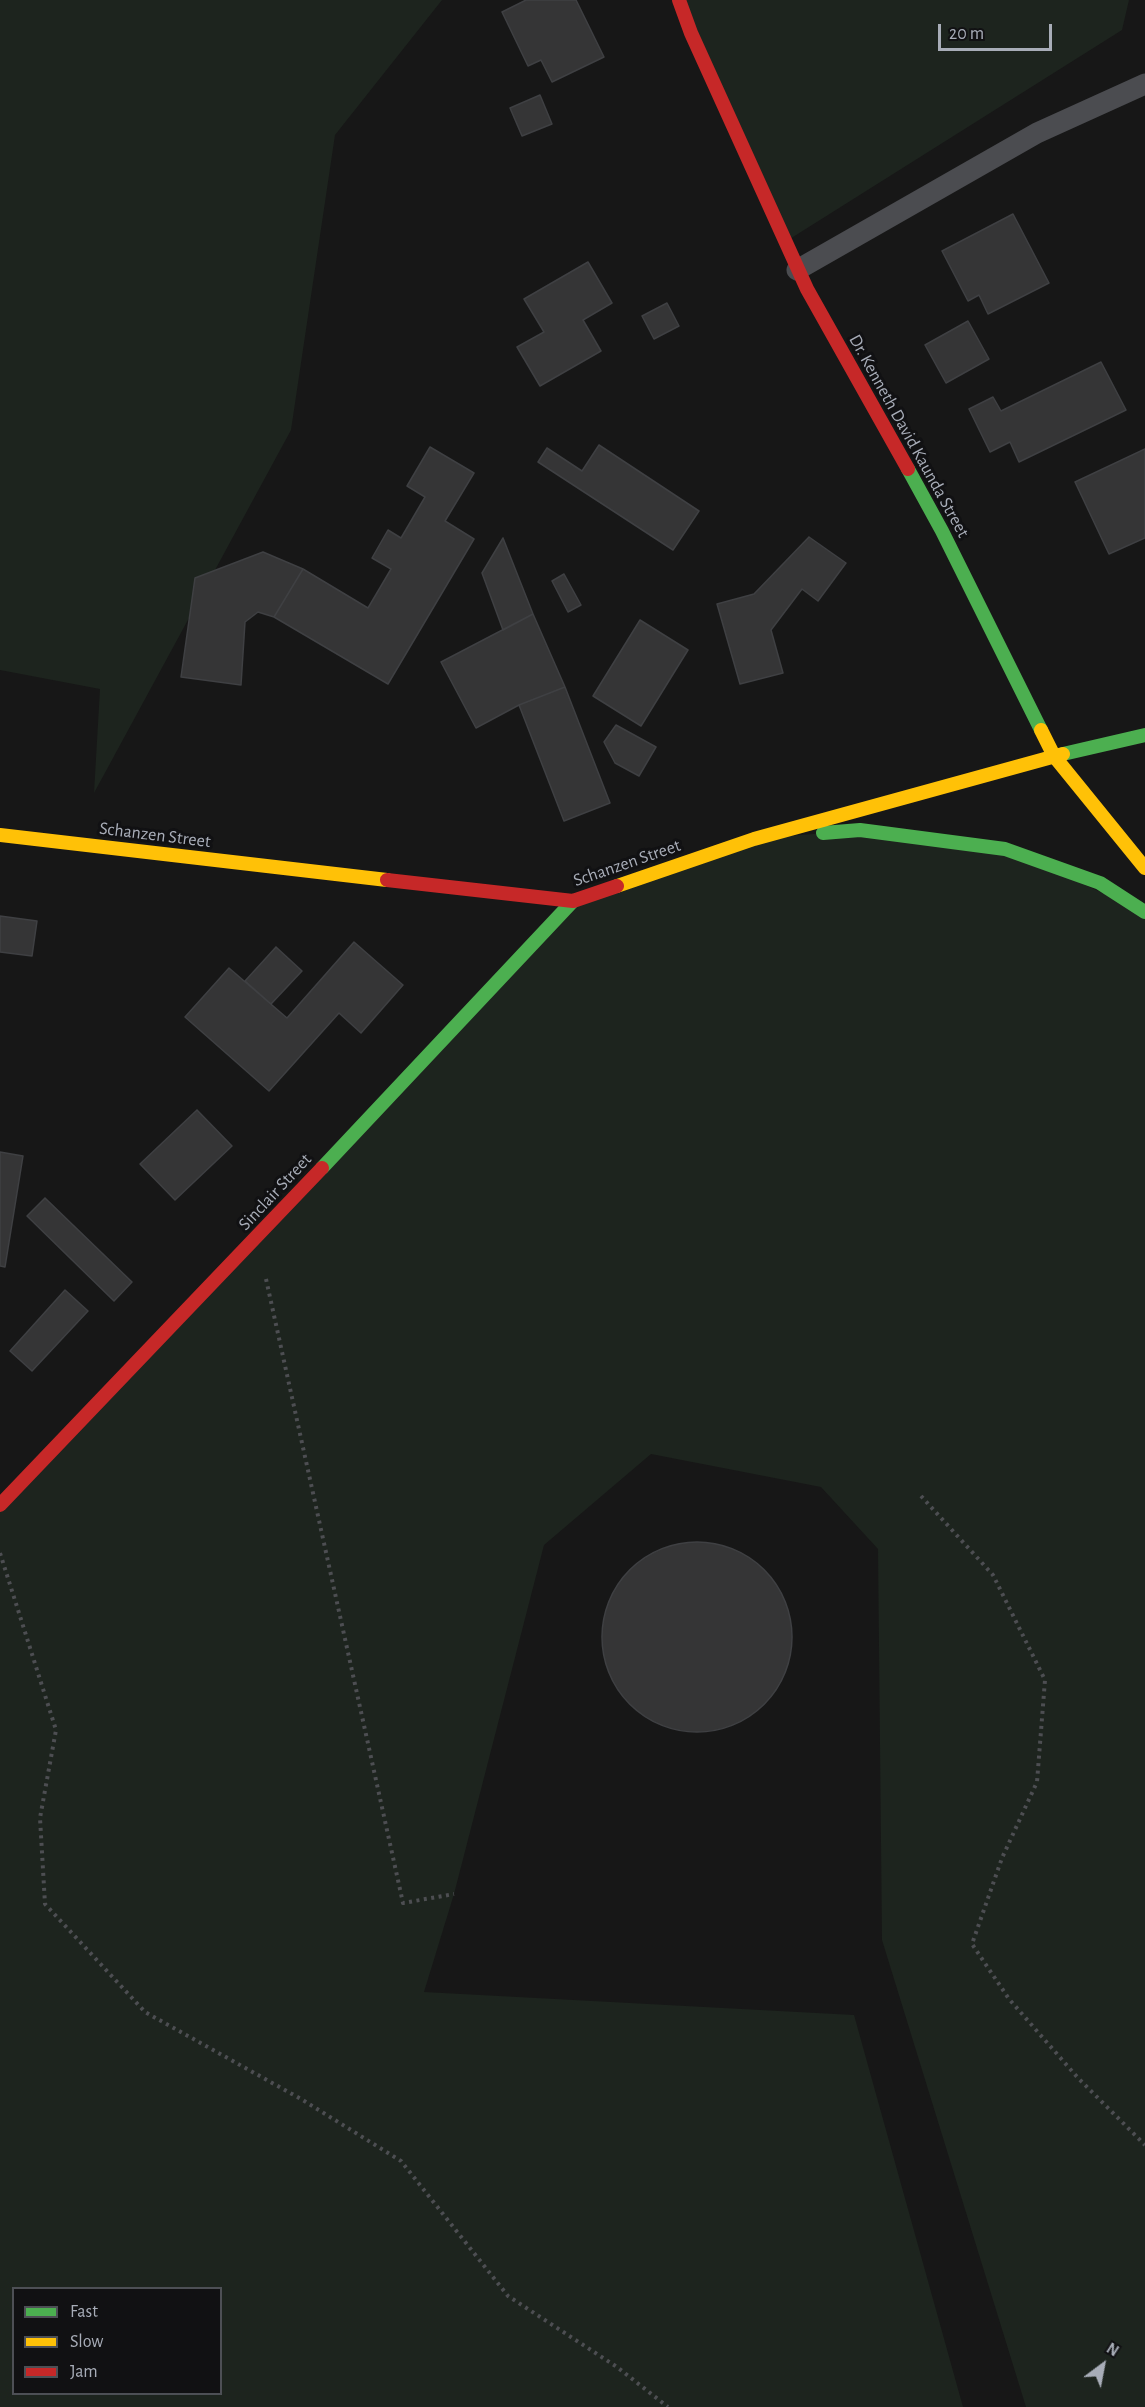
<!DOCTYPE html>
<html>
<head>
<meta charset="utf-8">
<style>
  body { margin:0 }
  #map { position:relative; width:1145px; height:2407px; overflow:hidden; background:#171717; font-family:"Alegreya Sans",sans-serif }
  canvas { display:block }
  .legend { position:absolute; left:12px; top:2287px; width:210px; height:108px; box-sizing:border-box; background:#111113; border:2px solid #4d4f55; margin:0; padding:8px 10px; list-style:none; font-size:18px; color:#a8adb8 }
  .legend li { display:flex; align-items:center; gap:12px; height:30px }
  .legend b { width:30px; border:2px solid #4d4f55 }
  .north { position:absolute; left:1073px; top:2335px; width:60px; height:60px; -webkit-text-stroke:4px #111113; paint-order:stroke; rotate:32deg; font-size:16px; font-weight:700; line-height:24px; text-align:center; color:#a8adb8 }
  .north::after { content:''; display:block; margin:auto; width:21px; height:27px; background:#a8adb8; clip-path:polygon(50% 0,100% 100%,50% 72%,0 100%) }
  .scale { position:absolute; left:938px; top:24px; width:114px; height:27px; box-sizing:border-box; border:3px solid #a8adb8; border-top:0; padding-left:8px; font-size:18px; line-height:21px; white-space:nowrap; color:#a8adb8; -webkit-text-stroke:4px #111113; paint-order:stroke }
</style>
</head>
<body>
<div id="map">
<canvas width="1145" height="2407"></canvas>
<ul class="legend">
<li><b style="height:8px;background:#4caf50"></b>Fast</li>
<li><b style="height:8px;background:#ffc107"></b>Slow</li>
<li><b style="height:8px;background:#c62828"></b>Jam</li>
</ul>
<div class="north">N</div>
<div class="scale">20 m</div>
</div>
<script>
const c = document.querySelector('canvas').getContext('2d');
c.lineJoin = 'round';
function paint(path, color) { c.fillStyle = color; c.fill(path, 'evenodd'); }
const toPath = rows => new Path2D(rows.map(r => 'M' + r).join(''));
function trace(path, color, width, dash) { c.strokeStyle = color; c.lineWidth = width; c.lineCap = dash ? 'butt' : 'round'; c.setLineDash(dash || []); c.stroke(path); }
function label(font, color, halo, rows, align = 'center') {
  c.font = font + ' "Alegreya Sans",sans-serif'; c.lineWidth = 6; c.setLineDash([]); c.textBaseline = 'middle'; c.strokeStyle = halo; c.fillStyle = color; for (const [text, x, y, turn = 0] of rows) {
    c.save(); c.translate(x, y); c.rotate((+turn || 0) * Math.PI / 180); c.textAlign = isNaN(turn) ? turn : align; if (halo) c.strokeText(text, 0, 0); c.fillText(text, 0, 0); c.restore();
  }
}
paint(toPath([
  [0,0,442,0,335,135,291,430,94,793,100,689,0,670],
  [679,0,1129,0,1122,30,785,242],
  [860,830,1005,849,1145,912,1145,2407,1026,2407,882,1940,878,1549,821,1487,651,1454,544,1545,454,1894,424,1992,854,2015,963,2407,0,2407,0,1505,573,901,754,839],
  [14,2288,220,2288,220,2394,14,2394]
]), '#1d241e');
const building = toPath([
  [526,0,576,0,604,57,552,82,541,60,528,66,502,12,526,0],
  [540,95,552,124,522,136,510,108,540,95],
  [1013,214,1049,283,988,314,979,295,968,301,942,251,1013,214],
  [588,262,612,303,583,320,601,351,540,386,517,347,544,332,524,299,588,262],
  [667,303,679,326,654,339,642,316,667,303],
  [968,321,989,359,946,383,925,345,968,321],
  [1101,362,1126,410,1019,462,1010,442,990,452,969,409,993,397,1001,411,1101,362],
  [599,445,699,511,673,550,538,462,547,448,582,471,599,445],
  [430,447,474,473,445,521,474,539,388,684,274,617,303,569,368,608,391,569,372,558,388,530,401,538,425,497,407,486,430,447],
  [1145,449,1145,538,1109,554,1075,482,1145,449],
  [809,537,846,563,818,601,802,589,771,630,783,673,740,684,717,604,754,594,809,537],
  [503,538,533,614,503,630,482,573,503,538],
  [263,552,303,569,274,617,258,612,245,622,241,685,181,677,195,578,263,552],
  [564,574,581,605,568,612,552,581,564,574],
  [533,614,565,687,519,705,476,728,441,662,533,614],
  [640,620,688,650,641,726,593,696,640,620],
  [565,687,610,803,564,821,519,705,565,687],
  [616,725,656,747,639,776,615,763,604,742,616,725],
  [0,916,37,921,32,956,0,952,0,916],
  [354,942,403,985,361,1033,339,1013,269,1091,185,1017,229,968,287,1018,354,942],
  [276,947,302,971,271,1004,245,981,276,947],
  [197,1110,232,1146,175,1200,140,1164,197,1110],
  [0,1152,23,1156,5,1267,0,1266,0,1152],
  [45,1198,132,1282,114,1301,27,1216,45,1198],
  [65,1290,88,1311,32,1371,10,1351,65,1290],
  '602 1637a95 95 0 1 1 190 0a95 95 0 1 1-190 0Z'
]);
paint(building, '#353536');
trace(building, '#3f4043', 1.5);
trace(toPath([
  [266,1279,403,1903,454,1894],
  [921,1496,993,1575,1045,1680,1037,1782,1002,1858,972,1944,1009,1999,1078,2078,1145,2145],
  [0,1553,56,1730,40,1818,45,1904,145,2012,301,2099,401,2161,508,2296,617,2367,668,2407]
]), '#4d4e52', 4, [3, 4.5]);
trace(toPath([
  [797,270,1037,133,1145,84]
]), '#4b4c50', 21);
trace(toPath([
  [908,469,942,531,1041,730],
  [1063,754,1145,735],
  [823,833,860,830,1005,849,1100,883,1145,912],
  [322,1168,573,901]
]), '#4caf50', 14);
trace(toPath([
  [1041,730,1054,756,1145,868],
  [0,835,387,880],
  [617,886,754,839,1063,754]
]), '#ffc107', 14);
trace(toPath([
  [679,0,691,33,807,289,908,469],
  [387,880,573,901,617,886],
  [0,1505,322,1168]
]), '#c62828', 14);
label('18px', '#a8adb8', '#111113', [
  ["Dr. Kenneth David Kaunda Street",909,436,61],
  ["Schanzen Street",155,835,7],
  ["Schanzen Street",627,863,-19],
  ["Sinclair Street",275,1192,-47]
]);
</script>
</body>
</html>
